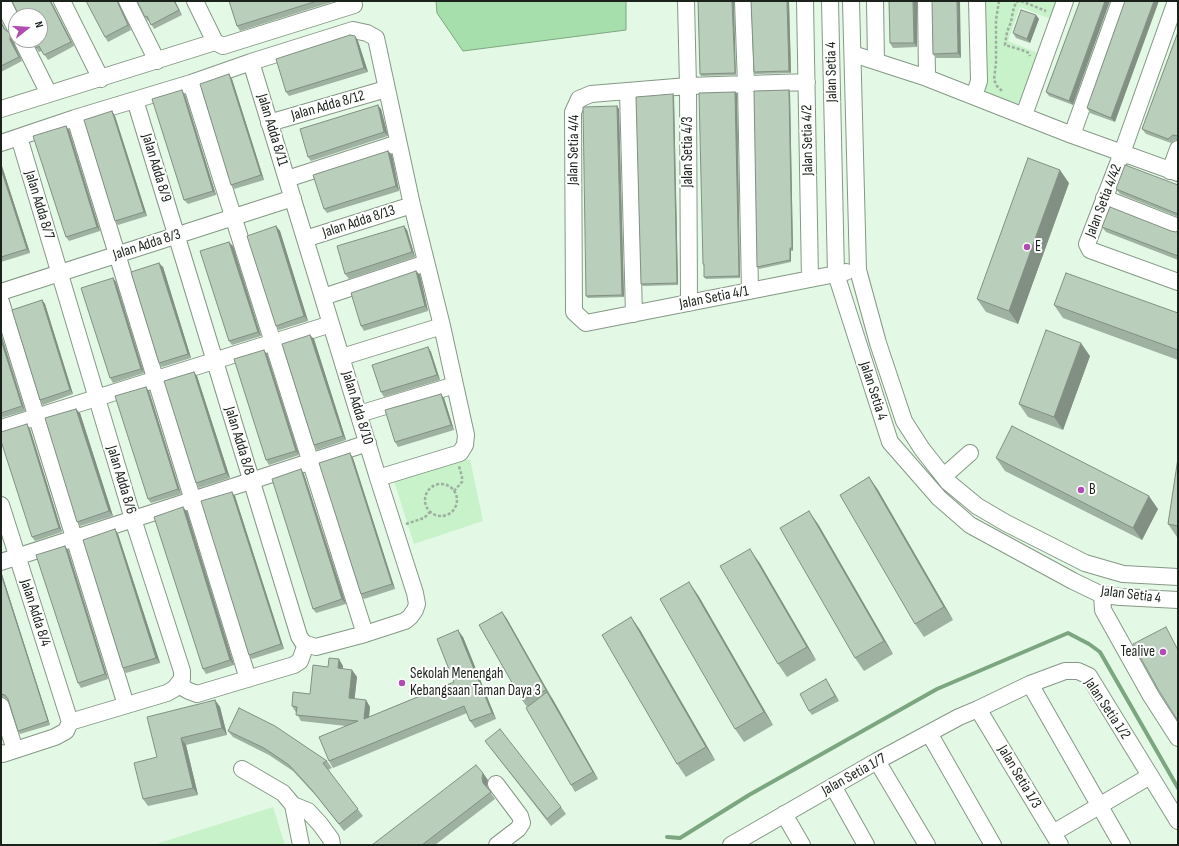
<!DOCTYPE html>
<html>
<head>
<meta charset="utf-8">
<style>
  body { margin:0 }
  #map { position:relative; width:1179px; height:846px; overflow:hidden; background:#e4f9e5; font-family:"Sofia Sans Condensed",sans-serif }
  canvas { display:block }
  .frame { position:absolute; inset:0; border:2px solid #1a221b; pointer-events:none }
  .north { position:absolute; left:8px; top:8px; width:40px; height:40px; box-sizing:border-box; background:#fff; border:1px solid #a3a7a4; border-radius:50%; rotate:73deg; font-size:11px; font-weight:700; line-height:16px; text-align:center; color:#1a221b }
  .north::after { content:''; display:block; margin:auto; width:14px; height:18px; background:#b14cb2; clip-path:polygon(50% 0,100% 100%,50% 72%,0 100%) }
</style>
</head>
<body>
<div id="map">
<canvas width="1179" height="846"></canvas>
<div class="frame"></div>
<div class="north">N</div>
</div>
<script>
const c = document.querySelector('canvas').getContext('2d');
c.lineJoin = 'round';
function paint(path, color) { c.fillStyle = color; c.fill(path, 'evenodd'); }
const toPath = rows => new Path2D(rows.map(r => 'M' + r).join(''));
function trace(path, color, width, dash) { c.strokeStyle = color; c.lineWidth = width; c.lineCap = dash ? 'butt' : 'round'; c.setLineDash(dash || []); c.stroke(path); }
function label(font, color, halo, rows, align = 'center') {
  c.font = font + ' "Sofia Sans Condensed",sans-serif'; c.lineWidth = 4; c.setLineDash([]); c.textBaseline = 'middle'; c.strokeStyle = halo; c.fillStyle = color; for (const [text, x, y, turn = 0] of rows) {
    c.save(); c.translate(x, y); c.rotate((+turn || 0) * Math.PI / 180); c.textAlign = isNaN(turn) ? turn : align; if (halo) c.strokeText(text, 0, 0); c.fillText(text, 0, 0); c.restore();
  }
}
paint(toPath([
  [983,1,1058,1,1051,19,1020,7,1008,41,1038,53,1023,99,1017,104,1013,106,987,95,985,90],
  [470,459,483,521,414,544,394,481],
  [273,807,285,845,153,845]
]), '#c7f2ca');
const water = toPath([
  [436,1,626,1,626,30,463,51,437,13,436,1]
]);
paint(water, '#a6dfac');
trace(water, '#7ca680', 1);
trace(toPath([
  [667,837,680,838,749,795,937,689,1068,633,1089,644,1100,652,1178,788]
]), '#7ca680', 4);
const minor = toPath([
  [2,1,16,29],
  [62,1,101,79],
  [127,1,157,61],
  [686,1,688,86,689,303],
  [743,1,746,85,750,291],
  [805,1,810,279],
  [830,1,836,274,890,442,939,498,970,525,1073,581,1102,595,1121,597,1178,600],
  [851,1,858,270,878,343,904,421,922,449,948,482,977,506,1006,523,1085,563,1123,574,1178,577],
  [875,1,876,61],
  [926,1,927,78],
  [1176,1,1122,153,1087,244,1090,250,1178,282],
  [22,40,49,94],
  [215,42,223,46,354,5,353,1],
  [853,54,927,78,1072,135,1178,173],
  [807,82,688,86,591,94,579,99,573,112,574,312,586,323,846,272],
  [191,83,365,634],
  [628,92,634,314],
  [974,96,979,81,977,1],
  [135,100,299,636,302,641,306,644,316,647,365,634,405,621,410,617,415,610,417,604,415,593,378,478,251,62],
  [1,109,215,42,195,1],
  [1024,115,1065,1],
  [75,118,248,679],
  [269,123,386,89],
  [1072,135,1120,1],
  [1,143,75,118,191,83,251,62,353,30,367,33,376,38,412,205,442,326,466,435,465,445,460,453,378,478],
  [1170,171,1178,149],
  [287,179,398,143],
  [1104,198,1178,227],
  [305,239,412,205],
  [1,292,293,198],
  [323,297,426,263],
  [1,302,126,705],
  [342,357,442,326],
  [359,414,455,385],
  [1,428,331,324],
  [944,476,970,453],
  [1,505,70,722],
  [1,562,368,443],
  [1102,595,1103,610,1151,696,1178,738],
  [1030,684,1122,845],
  [178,685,189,691,197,694,294,665,300,661,306,644],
  [1,706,15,750],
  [978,709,1060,845],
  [929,733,993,845],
  [1,753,3,754,55,737,66,731,70,722,167,693,174,689,182,679,182,671,133,519,19,137],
  [877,761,927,845],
  [242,769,283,793,293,805,308,811,320,824,331,839,332,845],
  [496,784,520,816,522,823,518,829,497,845],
  [833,786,866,845],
  [293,805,301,845],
  [784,814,802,845],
  [1053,833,1150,776],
  [731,845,877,761,959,717,978,709,1030,684,1065,671,1078,671,1089,676,1178,821]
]);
trace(minor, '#859886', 18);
trace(toPath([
  [999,1,996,20,996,63,994,80,997,86,1002,91],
  [1019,1,1016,2,1013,11,1011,22,1007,32,1005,45,1022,50,1029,53,1030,56],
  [1021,1,1046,11],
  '425 500a16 16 0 1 1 32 0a16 16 0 1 1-32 0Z',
  [454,491,462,482,462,477,459,466],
  [406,524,424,518,430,512]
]), '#9eae9f', 2.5, [3, 2]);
trace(minor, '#fff', 16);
paint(toPath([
  [12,1,51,1,74,46,48,60,42,51,39,52,36,48],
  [118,1,131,30,108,42,105,37],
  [175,1,182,15,154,29,149,20,148,21,145,17],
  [229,1,335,1,240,31,237,26],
  [698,1,736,75,701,76,700,74],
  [751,1,789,1,791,73,755,74,754,72],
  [889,1,917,47,893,48,890,43],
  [932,1,961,58,936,58,933,54],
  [1080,1,1073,105,1049,96,1046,92],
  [1125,1,1115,122,1090,113,1087,108],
  [1036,15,1039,19,1030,43,1016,38,1013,33],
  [1,20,6,30,10,33,13,38,14,44,22,61,1,72],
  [1178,32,1178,140,1176,140,1171,143,1146,134,1142,129],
  [355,36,358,41,368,72,289,96,286,92],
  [232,79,264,180,234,189,231,185],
  [735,92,737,94,740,278,706,279,704,277,704,267,703,264],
  [790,92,793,251,791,251,791,262,759,269,757,267],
  [673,94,674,97,678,285,643,286,641,284],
  [185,95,216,195,188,204,184,200],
  [617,106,619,109,624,297,588,298,586,296],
  [381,109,388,136,311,161,308,157],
  [112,111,115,116,147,216,118,225,115,221],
  [66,126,69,130,100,231,69,241,66,237],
  [388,151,392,155,399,191,327,213,324,209],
  [1,163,30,253,1,262],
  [1069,183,1018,324,986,312,977,299],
  [1178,185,1178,217,1120,194,1116,189],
  [276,226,280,231,308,321,279,330,276,326],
  [404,226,407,230,415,257,349,279,345,274],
  [1102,227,1176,232,1178,231,1178,260,1106,232],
  [233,246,261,336,232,345,229,341],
  [163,267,191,358,162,367,159,363],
  [416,271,420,275,428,311,364,331,361,326],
  [113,278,116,282,144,373,113,383,110,378],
  [42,300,45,304,73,394,43,405,40,400],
  [1054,305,1178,313,1178,360,1063,318],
  [1,334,25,411,1,418],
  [314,339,346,440,317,450,314,445],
  [428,347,431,352,440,380,384,397,381,392],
  [267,354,299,455,269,465,266,460],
  [1090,356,1063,430,1028,417,1019,404],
  [197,376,230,478,199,488,196,483],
  [149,391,181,494,151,503,148,499],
  [444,398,454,430,398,447,395,442],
  [80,413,113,516,80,526,77,522],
  [30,429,62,532,35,541,32,537],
  [353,458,395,589,364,599,361,594],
  [996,458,1158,509,1142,540,1005,471],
  [1178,458,1178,537,1177,537,1168,524],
  [301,469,304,474,346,604,316,613,313,609],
  [869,477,878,490,953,620,924,637,915,624],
  [235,496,284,649,252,659,249,655],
  [183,507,187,512,234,665,206,674,203,669],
  [818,524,893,654,864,671,855,658],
  [115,529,118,534,160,663,126,673,123,668],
  [68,550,108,679,81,688,78,683],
  [759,562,816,660,787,677,778,664],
  [1,571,50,725,20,734,18,731,7,699,3,697,1,697],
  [698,595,773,725,744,742,735,729],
  [502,612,507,619,598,779,575,792,571,785,529,706,527,707,522,700],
  [631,617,640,630,715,760,686,777,677,764],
  [463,637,496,719,475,728,470,721,467,713,333,768,329,761,346,726,301,721,292,706,310,694,328,667,343,666,343,669,352,670,357,677,354,699,366,700,370,707,369,717,454,682],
  [829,684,839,701,812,715,809,711],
  [215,700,220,707,227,735,186,745,198,795,148,806,143,799,157,757],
  [228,731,327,761,332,768,328,770,363,816,344,831,317,797,293,771,269,755,233,737],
  [485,741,561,807,566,814,551,826],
  [488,780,487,785,488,789,495,799,435,845,372,845]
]), '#9fb1a1');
paint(toPath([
  [50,1,51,1,74,46,71,42],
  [117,1,118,1,131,30,128,25],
  [174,1,175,1,182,15,179,10],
  [732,1,734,1,736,75,735,73],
  [787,1,789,1,791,73,789,71],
  [913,1,917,1,917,47,914,43],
  [957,1,960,1,961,58,958,53],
  [1105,1,1110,1,1073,105,1069,101],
  [1154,1,1159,1,1115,122,1111,118],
  [1036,15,1039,19,1030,43,1027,39],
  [10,33,13,38,14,44,22,61,19,57,10,40],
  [355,36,358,41,368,72,364,68],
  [229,74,232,79,264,180,261,175],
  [182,90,185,95,216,195,213,191],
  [789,90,790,92,793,251,792,248],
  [735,92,737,94,740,278,739,276],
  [673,94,674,97,678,285,677,283],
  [378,105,381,109,388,136,384,132],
  [617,106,619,109,624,297,622,295],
  [112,111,115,116,147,216,144,212],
  [66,126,69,130,100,231,97,227],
  [388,151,392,155,399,191,396,186],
  [1,163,30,253,27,249,1,169],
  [1060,170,1069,183,1018,324,1009,311],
  [276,226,280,231,308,321,304,316],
  [404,226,407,230,415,257,412,252],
  [229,242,233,246,261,336,258,332],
  [790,248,791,251,791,262,790,260],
  [159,263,163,267,191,358,188,354],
  [416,271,420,275,428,311,425,306],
  [113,278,116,282,144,373,141,369],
  [42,300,45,304,73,394,70,390],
  [1,334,25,411,22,406,1,340],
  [310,335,314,339,346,440,343,436],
  [1081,343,1090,356,1063,430,1054,417],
  [428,347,431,352,440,380,437,375],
  [264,350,267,354,299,455,296,451],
  [194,372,197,376,230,478,226,473],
  [146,387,149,391,181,494,178,489],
  [441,394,444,398,454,430,451,425],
  [76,409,80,413,113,516,109,511],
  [27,424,30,429,62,532,59,528],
  [350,453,353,458,395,589,392,584],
  [301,469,304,474,346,604,342,599],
  [869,477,878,490,953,620,944,607],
  [232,492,235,496,284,649,281,644],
  [1149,496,1158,509,1142,540,1133,528],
  [183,507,187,512,234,665,230,660],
  [809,511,818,524,893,654,884,641],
  [115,529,118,534,160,663,156,658],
  [65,546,68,550,108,679,105,674],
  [750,549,759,562,816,660,807,647],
  [1,571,50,725,48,721,1,574],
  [689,582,698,595,773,725,764,712],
  [502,612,507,619,551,697,546,690],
  [631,617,640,630,715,760,706,747],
  [458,630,463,637,496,719,492,713],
  [339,659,343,666,342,675,338,668],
  [352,670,357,677,354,705,349,698],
  [826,679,829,684,839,701,835,696],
  [547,692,552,698,598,779,593,772],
  [215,700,220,707,227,735,222,728],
  [366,700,370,707,368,726,364,719],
  [181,738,186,745,198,795,193,788],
  [483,773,488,780,487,785,488,789,483,783,482,778]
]), '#829083');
const building = toPath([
  [12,1,50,1,71,42,44,55,39,46,36,48,32,40,40,40,40,16,19,16,12,1],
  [86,1,117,1,128,25,105,37,86,1],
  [137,1,174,1,179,10,151,25,147,16,145,17,137,1],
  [229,1,317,1,237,26,229,1],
  [698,1,732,1,735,73,700,74,698,1],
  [751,1,787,1,789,71,754,72,751,1],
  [889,1,913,1,914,43,890,43,889,1],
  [932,1,957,1,958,53,933,54,932,1],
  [1080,1,1105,1,1069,101,1046,92,1080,1],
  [1125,1,1154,1,1111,118,1087,108,1125,1],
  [1021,10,1036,15,1027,39,1013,33,1021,10],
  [1,22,4,29,10,33,10,40,19,57,1,66,1,22],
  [1178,32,1178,136,1173,135,1168,139,1142,129,1178,32],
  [350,35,355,36,364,68,286,92,276,59,350,35],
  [229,74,261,175,231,185,200,84,229,74],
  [182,90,213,191,184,200,152,99,182,90],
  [789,90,792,248,790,248,790,260,757,267,754,91,789,90],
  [735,92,739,276,704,277,704,264,703,264,699,93,735,92],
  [673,94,677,283,641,284,636,97,673,94],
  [378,105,384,132,308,157,300,129,378,105],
  [617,106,622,295,586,296,583,107,617,106],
  [112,111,144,212,115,221,84,120,112,111],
  [66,126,97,227,66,237,33,136,66,126],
  [388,151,396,186,324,209,313,175,388,151],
  [1028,158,1060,170,1009,311,977,299,1028,158],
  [1125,165,1178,185,1178,214,1116,189,1125,165],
  [1,169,27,249,1,257,1,169],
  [1110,207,1171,231,1176,232,1178,231,1178,256,1102,227,1110,207],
  [276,226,304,316,276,326,247,236,276,226],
  [404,226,412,252,345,274,337,246,404,226],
  [229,242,258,332,229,341,200,251,229,242],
  [159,263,188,354,159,363,131,272,159,263],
  [416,271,425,306,361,326,351,293,416,271],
  [1066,273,1178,313,1178,350,1054,305,1066,273],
  [113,278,141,369,110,378,81,288,113,278],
  [42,300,70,390,40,400,12,310,42,300],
  [1046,330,1081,343,1054,417,1019,404,1046,330],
  [310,335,343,436,314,445,282,344,310,335],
  [1,340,22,406,1,413,1,340],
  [428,347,437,375,381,392,372,365,428,347],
  [264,350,296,451,266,460,234,359,264,350],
  [194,372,226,473,196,483,164,381,194,372],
  [146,387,178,489,148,499,115,396,146,387],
  [441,394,451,425,395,442,385,410,441,394],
  [76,409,109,511,77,522,45,418,76,409],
  [27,424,59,528,32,537,1,441,1,432,27,424],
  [1012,426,1149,496,1133,528,996,458,1012,426],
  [350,453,392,584,361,594,319,463,350,453],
  [1178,458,1178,526,1168,524,1178,458],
  [301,469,342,599,313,609,272,479,301,469],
  [869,477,944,607,915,624,840,495,869,477],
  [232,492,281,644,249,655,201,501,232,492],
  [183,507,230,660,203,669,154,517,183,507],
  [809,511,884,641,855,658,780,528,809,511],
  [115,529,156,658,123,668,83,540,115,529],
  [65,546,105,674,78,683,36,555,65,546],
  [750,549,807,647,778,664,720,566,750,549],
  [1,574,48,721,18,731,8,699,5,695,1,694,1,574],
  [689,582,764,712,735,729,660,599,689,582],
  [502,612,546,690,522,700,479,625,502,612],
  [631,617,706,747,677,764,602,635,631,617],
  [1166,627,1178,650,1178,721,1158,689,1133,644,1166,627],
  [458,630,492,713,470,721,464,706,329,761,319,737,358,721,296,715,297,707,292,706,293,692,310,694,313,665,328,667,329,658,339,659,338,668,352,670,349,698,366,700,364,719,454,682,437,639,458,630],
  [826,679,835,696,809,711,800,694,826,679],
  [547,692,593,772,571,785,526,708,547,692],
  [215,700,222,728,181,738,193,788,143,799,134,763,157,757,147,717,215,700],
  [239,708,275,726,327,761,323,763,358,809,339,824,312,790,289,765,264,748,228,731,239,708],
  [500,729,561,807,547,819,485,741,500,729],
  [476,765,483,773,482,778,483,783,491,792,422,845,372,845,476,765]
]);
paint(building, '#b9cebb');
trace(building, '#829083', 1);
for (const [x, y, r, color] of [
  [1027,247,4,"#b14cb2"],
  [1081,490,4,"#b14cb2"],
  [1163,652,4,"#b14cb2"],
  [402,683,4,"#b14cb2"]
]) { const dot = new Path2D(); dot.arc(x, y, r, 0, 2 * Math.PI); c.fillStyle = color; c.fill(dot); trace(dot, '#fff', 1.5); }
label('15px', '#1a221b', '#fff', [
  ["Jalan Setia 4",832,72,-91],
  ["Jalan Adda 8/12",328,106,-16],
  ["Jalan Adda 8/11",272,130,73],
  ["Jalan Setia 4/2",808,140,-91],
  ["Jalan Setia 4/4",574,150,-89],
  ["Jalan Setia 4/3",688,152,-90],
  ["Jalan Adda 8/9",156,168,73],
  ["Jalan Setia 4/42",1104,201,-69],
  ["Jalan Adda 8/7",39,205,73],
  ["Jalan Adda 8/13",359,222,-18],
  ["Jalan Adda 8/3",147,245,-18],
  ["Jalan Setia 4/1",714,298,-11],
  ["Jalan Setia 4",873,391,72],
  ["Jalan Adda 8/10",357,408,73],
  ["Jalan Adda 8/8",239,441,73],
  ["Jalan Adda 8/6",121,480,73],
  ["Jalan Setia 4",1131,595,7],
  ["Jalan Adda 8/4",35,613,72],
  ["Jalan Setia 1/2",1107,709,56],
  ["Jalan Setia 1/7",854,775,-29],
  ["Jalan Setia 1/3",1019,777,59]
]);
label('15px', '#1a221b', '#fff', [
  ["E",1035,247],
  ["B",1089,490],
  ["Tealive",1155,652,"right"],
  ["Sekolah Menengah",410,674],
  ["Kebangsaan Taman Daya 3",410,691]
], 'left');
</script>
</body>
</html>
